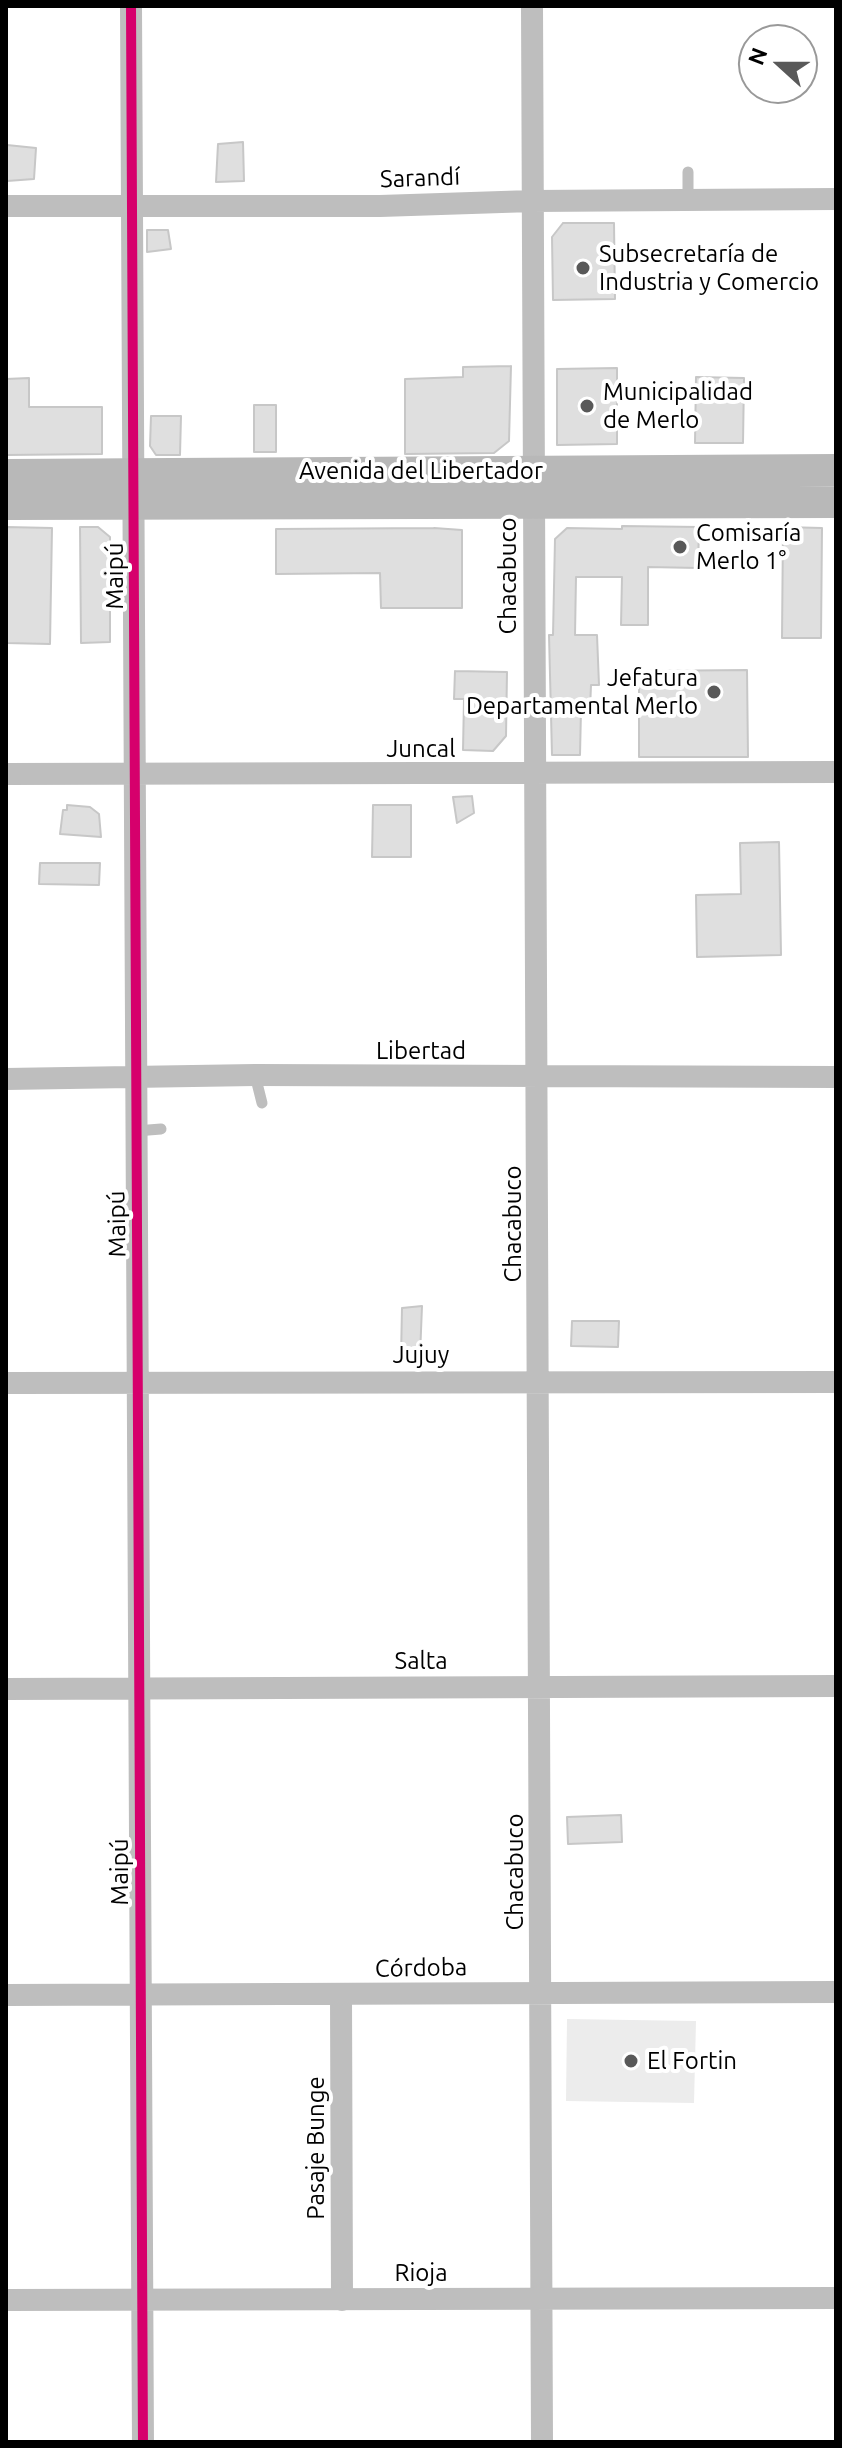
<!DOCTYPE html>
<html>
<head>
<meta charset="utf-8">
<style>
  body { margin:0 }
  #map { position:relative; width:842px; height:2448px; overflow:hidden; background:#fff; font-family:Ubuntu,sans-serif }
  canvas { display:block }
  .frame { position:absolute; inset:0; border:8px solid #000; pointer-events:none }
  .north { position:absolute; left:738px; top:24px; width:80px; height:80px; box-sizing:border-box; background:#fff; border:2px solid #999; border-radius:50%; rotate:291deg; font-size:22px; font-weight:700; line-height:32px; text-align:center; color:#000 }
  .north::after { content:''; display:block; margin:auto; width:28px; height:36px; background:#595959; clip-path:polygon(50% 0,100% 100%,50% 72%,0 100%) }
</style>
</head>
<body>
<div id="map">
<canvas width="842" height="2448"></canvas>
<div class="frame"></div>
<div class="north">N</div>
</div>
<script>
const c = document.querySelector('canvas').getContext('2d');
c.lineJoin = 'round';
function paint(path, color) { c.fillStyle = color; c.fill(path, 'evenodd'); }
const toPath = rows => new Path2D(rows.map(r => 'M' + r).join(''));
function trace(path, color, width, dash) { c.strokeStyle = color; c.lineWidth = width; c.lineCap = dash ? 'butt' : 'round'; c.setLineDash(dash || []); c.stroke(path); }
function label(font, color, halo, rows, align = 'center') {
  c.font = font + ' Ubuntu,sans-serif'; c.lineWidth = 8; c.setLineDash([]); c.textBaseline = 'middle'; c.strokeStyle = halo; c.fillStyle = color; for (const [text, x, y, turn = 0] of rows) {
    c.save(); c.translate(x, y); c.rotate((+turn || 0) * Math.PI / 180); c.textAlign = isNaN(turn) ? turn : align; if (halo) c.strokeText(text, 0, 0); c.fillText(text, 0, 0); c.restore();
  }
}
paint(toPath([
  [567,2019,696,2021,694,2103,566,2101]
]), '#ececec');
const building = toPath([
  [243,142,244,181,216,182,218,144,243,142],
  [7,145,36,148,34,179,7,181,7,145],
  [563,223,614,223,615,299,553,300,552,237,563,223],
  [147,230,168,230,171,249,147,252,147,230],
  [511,366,509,441,494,453,405,454,405,379,463,377,463,367,511,366],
  [617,368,617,444,557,445,557,369,617,368],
  [696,377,744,378,743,443,695,443,696,377],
  [29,378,29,407,102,407,102,454,6,455,6,379,29,378],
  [254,405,276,405,276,452,254,452,254,405],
  [151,416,181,416,180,455,156,455,150,446,151,416],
  [622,526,699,527,698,568,648,567,648,625,621,625,622,577,576,577,575,635,597,635,599,685,591,685,590,710,581,710,580,755,552,755,549,635,553,635,555,539,567,528,622,529,622,526],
  [6,527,52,528,50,644,6,643,6,527],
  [98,527,110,537,110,642,81,643,80,527,98,527],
  [783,527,822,528,821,638,782,638,783,527],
  [434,528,462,530,462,608,381,608,380,573,276,574,276,529,434,528],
  [747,670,748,757,639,757,639,671,747,670],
  [455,671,507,672,506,736,493,751,463,750,464,699,454,699,455,671],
  [472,796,474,813,457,823,453,797,472,796],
  [67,805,90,807,99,814,101,837,60,834,63,810,67,810,67,805],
  [373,805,411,805,411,857,372,857,373,805],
  [779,842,781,955,697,957,696,895,741,894,740,843,779,842],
  [40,863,100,863,99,885,39,884,40,863],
  [422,1306,420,1356,401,1357,402,1308,422,1306],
  [572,1321,619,1321,618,1347,571,1346,572,1321],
  [621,1815,622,1842,568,1844,567,1817,621,1815]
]);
paint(building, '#dfdfdf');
trace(building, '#c7c7c7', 2);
trace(toPath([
  [688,172,688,202],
  [255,1075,262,1103],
  [136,1131,161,1129]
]), '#bebebe', 11);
trace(toPath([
  [131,6,143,2442],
  [532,6,542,2442],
  [6,206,380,206,532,201,836,199],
  [6,774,836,772],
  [6,1079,255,1075,836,1077],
  [6,1383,836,1382],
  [6,1689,836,1686],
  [6,1995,836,1992],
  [341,1996,342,2300],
  [6,2300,836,2298]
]), '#bebebe', 22);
trace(toPath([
  [6,475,836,470],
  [6,504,836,502]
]), '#b8b8b8', 32);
trace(toPath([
  [131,6,143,2442]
]), '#d6006c', 10);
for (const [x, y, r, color] of [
  [583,268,8,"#595959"],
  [587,406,8,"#595959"],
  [680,547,8,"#595959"],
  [714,692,8,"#595959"],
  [631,2061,8,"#595959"]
]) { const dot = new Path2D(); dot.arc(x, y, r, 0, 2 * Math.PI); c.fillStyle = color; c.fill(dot); trace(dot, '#fff', 3); }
label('24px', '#000', '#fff', [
  ["Sarandí",420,178,-2],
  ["Avenida del Libertador",421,471],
  ["Maipú",115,576,-90],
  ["Chacabuco",508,576,-90],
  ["Juncal",421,749],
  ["Libertad",421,1051],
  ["Maipú",117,1224,-91],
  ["Chacabuco",513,1224,-90],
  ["Jujuy",421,1355],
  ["Salta",421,1661],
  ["Maipú",120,1872,-90],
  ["Chacabuco",515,1872,-90],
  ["Córdoba",421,1968,-1],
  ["Pasaje Bunge",316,2148,-90],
  ["Rioja",421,2273]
]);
label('24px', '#000', '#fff', [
  ["Subsecretaría de",599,254],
  ["Industria y Comercio",599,282],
  ["Municipalidad",603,392],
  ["de Merlo",603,420],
  ["Comisaría",696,533],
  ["Merlo 1°",696,561],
  ["Jefatura",698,678,"right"],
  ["Departamental Merlo",698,706,"right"],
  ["El Fortin",647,2061]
], 'left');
</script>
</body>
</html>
